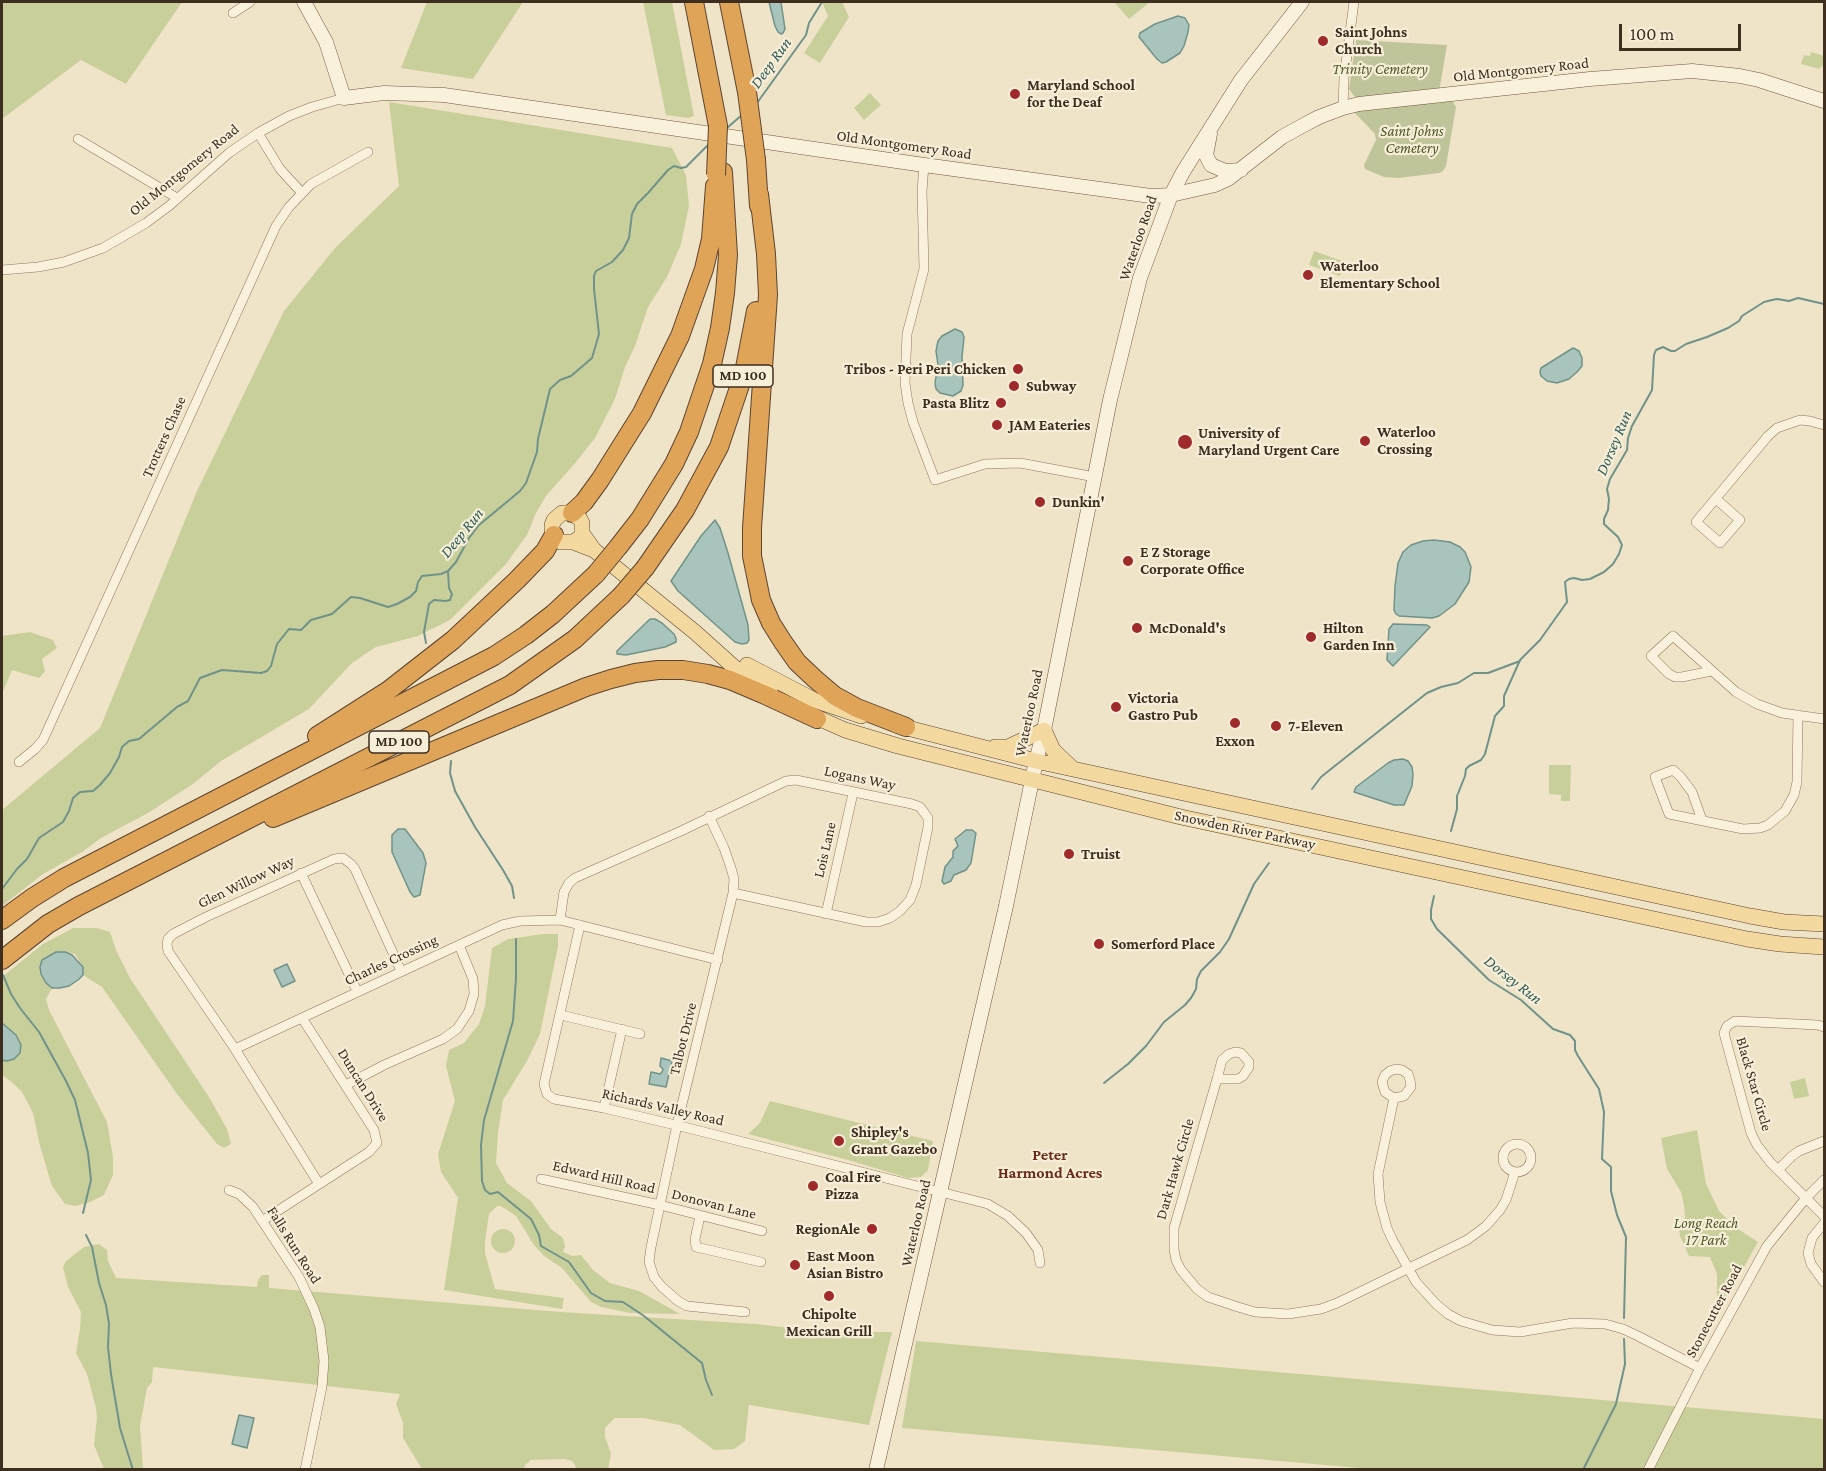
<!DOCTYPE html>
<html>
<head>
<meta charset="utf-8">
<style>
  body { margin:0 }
  #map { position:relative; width:1826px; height:1471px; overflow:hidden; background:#f0e4c8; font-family:"Crimson Pro",serif }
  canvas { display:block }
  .frame { position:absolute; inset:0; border:3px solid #3d2e20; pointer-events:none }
  .scale { position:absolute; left:1619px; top:24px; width:122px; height:27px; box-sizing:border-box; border:3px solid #3d2e20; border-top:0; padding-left:8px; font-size:18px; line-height:21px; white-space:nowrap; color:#3d2e20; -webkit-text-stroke:4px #f7eed8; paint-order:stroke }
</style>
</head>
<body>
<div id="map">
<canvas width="1826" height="1471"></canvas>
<div class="frame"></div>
<div class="scale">100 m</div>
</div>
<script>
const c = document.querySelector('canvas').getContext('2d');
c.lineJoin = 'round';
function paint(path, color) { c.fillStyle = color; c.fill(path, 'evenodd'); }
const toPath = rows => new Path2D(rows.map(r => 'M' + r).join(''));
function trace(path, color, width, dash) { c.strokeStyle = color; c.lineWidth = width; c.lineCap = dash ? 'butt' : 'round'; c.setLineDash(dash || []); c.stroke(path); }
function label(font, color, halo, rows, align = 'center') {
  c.font = font + ' "Crimson Pro",serif'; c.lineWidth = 4.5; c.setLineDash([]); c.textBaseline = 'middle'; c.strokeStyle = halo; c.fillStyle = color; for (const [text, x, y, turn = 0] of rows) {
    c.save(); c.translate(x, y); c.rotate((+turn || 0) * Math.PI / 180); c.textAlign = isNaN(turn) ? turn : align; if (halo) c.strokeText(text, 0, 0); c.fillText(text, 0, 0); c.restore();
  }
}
paint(toPath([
  [2,2,182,2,126,84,81,60,2,119],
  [427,2,523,2,473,79,401,68],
  [643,2,672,2,694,116,688,118,666,115],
  [822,2,842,2,849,17,820,63,804,53,828,16],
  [1114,2,1150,2,1129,19],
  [1811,52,1824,56,1824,67,1821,66,1820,69,1801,64,1804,55,1810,56],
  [870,93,881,105,864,120,854,108],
  [389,102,672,148,686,175,689,206,681,244,667,277,648,307,635,346,625,367,615,399,595,438,576,462,546,496,536,513,527,535,506,564,450,620,418,636,376,647,352,663,309,709,221,761,193,784,148,813,101,838,82,852,43,874,2,906,2,810,100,728,197,491,284,311,335,248,399,186],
  [1314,251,1345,262,1340,276,1309,265],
  [30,632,53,640,57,648,42,659,45,671,39,678,12,670,2,694,2,636],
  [1549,765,1571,765,1570,801,1561,801,1561,795,1549,794],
  [73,928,97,928,110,932,116,950,130,978,209,1097,227,1129,231,1144,224,1148,217,1144,177,1094,102,987,83,975,83,967,75,954,65,952,46,983,52,988,46,999,49,1010,107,1122,113,1157,113,1175,104,1195,90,1202,75,1206,65,1204,52,1186,40,1146,33,1113,22,1092,12,1082,2,1075,2,1060,7,1061,4,1023,2,1023,2,977,43,944],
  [543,934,558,934,558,946,540,1034,527,1061,503,1100,498,1133,496,1163,507,1183,531,1201,551,1229,563,1238,565,1247,563,1252,572,1256,581,1255,593,1270,610,1283,639,1291,680,1314,630,1313,601,1307,591,1302,562,1268,544,1256,534,1245,516,1216,501,1206,497,1206,489,1214,485,1241,485,1253,495,1289,564,1298,562,1309,444,1290,458,1198,441,1172,438,1154,455,1101,446,1066,449,1050,464,1043,479,1024,485,1006,492,948,508,939],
  [1805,1078,1809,1096,1794,1099,1790,1082],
  [770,1101,933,1141,928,1170,921,1177,908,1178,848,1160,748,1134,760,1123],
  [1697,1130,1706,1184,1719,1211,1738,1229,1758,1242,1723,1304,1717,1297,1717,1274,1710,1257,1689,1256,1680,1236,1679,1229,1685,1217,1684,1205,1681,1192,1667,1169,1661,1138],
  '491 1241a12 12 0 1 1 24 0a12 12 0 1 1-24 0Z',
  [99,1244,107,1250,108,1261,116,1278,257,1287,258,1280,262,1275,269,1275,269,1288,561,1312,756,1324,826,1332,892,1332,869,1425,749,1405,745,1441,734,1449,714,1450,680,1425,643,1418,615,1418,605,1428,605,1437,611,1453,608,1470,576,1469,575,1465,572,1461,565,1459,531,1460,525,1465,524,1469,422,1469,403,1438,403,1423,396,1404,400,1394,153,1367,152,1382,147,1388,140,1426,143,1469,104,1469,94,1445,97,1418,96,1408,87,1374,76,1353,80,1329,81,1312,68,1287,63,1267,66,1261,84,1247],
  [916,1341,1824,1419,1824,1469,1371,1469,902,1428]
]), '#c9cf9b');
paint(toPath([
  [1356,40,1447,45,1439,92,1358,98,1354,96,1349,89],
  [1452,100,1456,107,1446,166,1443,171,1439,173,1398,178,1384,177,1365,169,1364,165,1376,140,1375,134,1354,112,1356,110]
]), '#bfc49a');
const water = toPath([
  [769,2,781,2,785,29,783,33,781,34,778,32,775,26,769,2],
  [1178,16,1185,18,1189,25,1188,32,1184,46,1180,53,1166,62,1162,63,1157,59,1139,37,1140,33,1155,24,1178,16],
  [955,329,962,332,964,337,962,357,963,385,961,391,953,396,940,393,936,389,935,383,938,365,936,351,938,341,942,336,955,329],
  [1573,348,1579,351,1582,358,1582,366,1577,372,1569,379,1557,383,1547,381,1541,376,1540,372,1541,368,1573,348],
  [715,520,720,528,728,553,748,625,749,640,747,643,742,644,735,642,678,591,671,581,701,536,715,520],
  [1434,540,1450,542,1460,547,1465,552,1471,567,1469,582,1455,604,1439,616,1432,618,1399,616,1396,614,1394,610,1395,586,1398,563,1403,552,1411,545,1423,541,1434,540],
  [650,619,655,619,662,623,674,634,676,638,676,642,665,647,626,655,617,654,617,651,650,619],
  [1393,624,1427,625,1430,627,1393,666,1387,660,1389,629,1393,624],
  [1403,759,1408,761,1412,767,1413,774,1412,786,1404,805,1394,805,1354,792,1356,787,1388,763,1394,760,1403,759],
  [398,829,405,829,423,853,426,863,420,895,414,897,410,892,392,852,392,835,398,829],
  [966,830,972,830,976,833,971,863,966,870,954,875,951,881,944,884,942,881,945,867,953,857,953,851,958,846,955,839,966,830],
  [56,952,65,952,72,955,83,967,83,975,78,980,69,986,60,988,52,988,46,983,41,974,40,967,42,960,56,952],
  [287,964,295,981,282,987,274,970,287,964],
  [2,1023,16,1035,21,1045,20,1053,14,1059,7,1061,2,1060,2,1023],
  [661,1058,672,1061,666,1087,649,1084,651,1072,660,1074,662,1072,663,1069,660,1066,661,1058],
  [239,1415,254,1418,247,1448,232,1444,239,1415]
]);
paint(water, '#a9c4bc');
trace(water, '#6f938a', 1.5);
trace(toPath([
  [757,103,806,35,809,23,822,2],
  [727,128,743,114],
  [426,643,424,632,429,604,434,600,446,601,450,600,452,594,449,588,448,572],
  [451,761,450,773,455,791,475,827,503,870,512,886,514,898],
  [1312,789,1321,777,1331,769,1427,693,1441,687,1458,683,1474,673,1488,673,1520,661],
  [1451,831,1457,809,1457,796,1465,776,1466,769,1469,766,1481,760,1485,754,1495,716,1504,706,1504,696,1520,660,1540,640,1567,602,1565,582,1569,579,1574,578,1582,580,1590,579,1604,572,1613,564,1619,554,1622,545,1618,537,1604,524,1604,519,1608,510,1609,499,1607,489,1610,479,1627,450,1628,438,1632,426,1652,390,1654,355,1656,350,1663,347,1671,351,1675,351,1686,344,1707,337,1728,328,1739,321,1742,316,1764,302,1772,300,1777,299,1789,301,1798,298,1824,304],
  [2,889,17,869,27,859,39,838,63,822,69,811,73,798,80,792,93,791,100,785,110,773,119,757,122,747,129,741,139,739,177,707,188,701,200,678,222,670,261,673,267,671,271,666,277,644,289,629,301,630,311,620,332,614,351,597,360,598,388,607,397,604,410,597,416,591,418,582,422,576,441,574,448,571,456,562,469,538,479,525,520,491,526,483,537,452,538,439,550,389,560,380,571,376,592,358,599,334,594,289,594,276,596,271,612,262,623,250,629,238,632,214,637,204,648,193,668,170,674,166,681,168,686,167,709,144],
  [1434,896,1431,910,1431,919,1437,929,1489,980,1521,1000,1553,1029,1570,1035,1575,1041,1575,1050,1578,1056,1599,1089,1604,1112,1602,1159,1611,1167,1611,1191,1617,1215,1626,1237,1624,1318],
  [516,939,516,978,513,1021,484,1120,481,1145,482,1181,485,1190,490,1194,498,1192,531,1219,539,1235,541,1246,569,1262,591,1293,605,1301,623,1302,644,1316,702,1363,706,1380,712,1395],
  [3,975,11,994,20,1008,39,1032,66,1081,75,1100,88,1153,91,1180,83,1213],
  [1104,1083,1128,1064,1146,1046,1164,1022,1185,1005,1191,998,1196,989,1197,979,1201,971,1220,952,1229,939,1254,884,1269,863],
  [86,1235,92,1247,99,1283,106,1305,109,1324,108,1347,111,1374,120,1428,133,1470],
  [1583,1470,1616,1404,1625,1364,1624,1339]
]), '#6f938a', 2);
const street = toPath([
  [233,13,250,2],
  [1343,108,1344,78,1354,2],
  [258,133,280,169,302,193],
  [78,139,177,198],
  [924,165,922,191,924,269,907,334,905,383,908,403,913,422,935,480,985,464,1020,463,1095,477],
  [2,270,38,267,64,262,103,248,146,223,169,206,229,153,258,133,289,116,312,107,344,98],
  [1716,499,1740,520,1720,543,1696,522,1768,436,1777,428,1800,420,1810,421,1824,425],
  [1711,671,1682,677,1675,677,1669,674,1651,656,1673,636,1736,692,1757,704,1782,713,1824,719],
  [19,762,35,749,43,740,276,226,289,207,311,184,368,152],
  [709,816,724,848,731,868,734,879,733,893,677,1125,651,1247,649,1262,654,1277,662,1287,678,1301,687,1306,745,1312],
  [1702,820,1692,792,1680,776,1673,770,1655,777,1669,814,1743,829,1760,828,1768,825,1785,811,1794,795,1797,782,1798,715],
  [301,873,357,991],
  [826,914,853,793],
  [560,920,564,892,569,883,575,878,681,831,786,781,796,780,912,804,920,807,928,818,928,827,916,885,910,900,900,911,890,918,878,922,866,922,733,893],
  [580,925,544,1084,547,1094,554,1099,604,1108,688,1128,988,1204,1008,1216,1026,1233,1038,1250,1040,1263],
  [561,1015,640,1034],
  [1824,1027,1818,1025,1735,1021,1727,1026,1724,1033,1751,1133,1757,1145,1770,1162,1824,1216],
  [235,1049,168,951,167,944,168,939,173,934,206,917,334,859,343,858,351,864,355,869,401,971],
  [1217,1079,1238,1079,1243,1076,1249,1067,1249,1062,1241,1053,1235,1052,1229,1054,1222,1060,1217,1079,1174,1228,1174,1249,1176,1260,1181,1270,1197,1289,1208,1297,1238,1307,1255,1312,1288,1314,1321,1309,1337,1303,1467,1240,1486,1226,1500,1210,1506,1200,1515,1172],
  [346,1085,384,1065,443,1039,457,1029,469,1011,474,994,473,979,459,945],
  [1394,1098,1385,1092,1382,1082,1385,1075,1390,1071,1396,1069,1402,1070,1408,1074,1410,1080,1411,1087,1404,1096,1394,1098,1378,1174,1380,1202,1387,1228,1393,1241,1416,1282,1436,1304,1448,1314,1461,1321,1492,1330,1520,1332,1573,1323,1605,1324,1623,1329,1638,1336,1700,1368],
  [604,1108,622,1029],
  '1503 1158a14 14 0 1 1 28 0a14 14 0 1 1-28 0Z',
  [1778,1170,1792,1156,1799,1151,1824,1141],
  [541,1179,660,1205,762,1231],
  [319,1184,235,1049,502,925,520,921,560,920,718,960],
  [229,1190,239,1194,253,1207,299,1277,314,1309,320,1327,324,1361,322,1387,305,1470],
  [700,1216,695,1239,696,1247,761,1262],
  [262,1221,369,1152,377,1143,374,1130,302,1018],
  [1824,1223,1812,1238,1808,1253,1811,1264,1824,1282],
  [1648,1470,1700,1368,1767,1246,1806,1198,1824,1180]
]);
const secondary = toPath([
  [304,2,326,42,344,98,384,93,444,95,924,165,1151,196,1171,195,1215,185,1228,179,1282,137,1302,126,1319,117,1343,108,1359,104,1590,79,1692,71,1740,76,1759,80,1824,101],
  [1210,134,1206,155,1211,165,1225,171,1241,170],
  [876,1470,1006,906,1036,761,1044,730,1110,400,1140,278,1171,195,1183,172,1241,80,1302,2]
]);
const primary = toPath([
  [582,533,594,550,696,633,735,668,770,691],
  [573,542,580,538,582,533,582,523,580,519,572,513,562,513,554,520,552,525,552,530,557,539,561,542,573,542,594,550],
  [747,665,814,700,861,716],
  [809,714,845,730,898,746,1181,817,1747,939,1780,944,1824,947],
  [896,725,1036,761,1750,916,1784,922,1824,924],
  [995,747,1008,747,1044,730,1053,750,1073,769]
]);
const highway = toPath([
  [694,2,718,126],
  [729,2,747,92],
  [756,160,759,206],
  [759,194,766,254,768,295,752,528,752,556,761,600,771,623,783,642,797,662,815,679,835,696,857,708,906,727],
  [572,513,584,502,600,480,642,413,680,336,704,269,711,239,715,186],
  [619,546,640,519,674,464,689,432,712,364,720,328,725,293,728,255,723,172],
  [645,568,685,510,719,447,744,373,756,311],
  [317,736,389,690,453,640,517,580,545,551,554,535],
  [273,818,586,687,611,679,635,673,658,670,683,670,708,674,730,680,763,694,817,719],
  [2,920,32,898,64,878,494,656,526,635,553,614,596,574],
  [2,960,48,924,79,906,510,685,575,639,621,596]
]);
trace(street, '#8d765c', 10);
trace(secondary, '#6f573f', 15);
trace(primary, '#5b4430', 16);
trace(highway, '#5b4430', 20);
trace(street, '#faf1dc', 9);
trace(secondary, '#faf1dc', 14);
trace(primary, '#f3d9a0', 15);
trace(highway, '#e0a458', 18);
const highwayBridge = toPath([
  [747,92,756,160],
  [716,175,718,126],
  [596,574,619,546],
  [621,596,645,568]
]);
trace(highwayBridge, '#5b4430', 20, []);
trace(highwayBridge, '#e0a458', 18);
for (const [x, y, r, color] of [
  [1323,41,6,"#9e2a2b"],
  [1015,94,6,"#9e2a2b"],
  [1308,275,6,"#9e2a2b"],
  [1018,369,6,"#9e2a2b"],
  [1014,386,6,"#9e2a2b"],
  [1001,403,6,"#9e2a2b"],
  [997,425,6,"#9e2a2b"],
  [1365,441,6,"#9e2a2b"],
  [1185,442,8,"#9e2a2b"],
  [1040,502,6,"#9e2a2b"],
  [1128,561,6,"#9e2a2b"],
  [1137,628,6,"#9e2a2b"],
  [1311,637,6,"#9e2a2b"],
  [1116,707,6,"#9e2a2b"],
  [1235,723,6,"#9e2a2b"],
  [1276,726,6,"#9e2a2b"],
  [1069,854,6,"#9e2a2b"],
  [1099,944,6,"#9e2a2b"],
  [839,1141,6,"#9e2a2b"],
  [813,1186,6,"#9e2a2b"],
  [872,1229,6,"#9e2a2b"],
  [795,1265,6,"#9e2a2b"],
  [829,1296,6,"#9e2a2b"]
]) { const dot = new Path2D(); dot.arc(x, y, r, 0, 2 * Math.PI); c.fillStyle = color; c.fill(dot); trace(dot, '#f7eed8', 2); }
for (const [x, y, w] of [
  [743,376,60],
  [399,742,60]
]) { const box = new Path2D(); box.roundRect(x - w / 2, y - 11, w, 22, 4.5); c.fillStyle = '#f7eed8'; c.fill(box); trace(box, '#3d2e20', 1.5); }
label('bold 14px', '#3d2e20', null, [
  ["MD 100",743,376],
  ["MD 100",399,742]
]);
label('bold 15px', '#3d2e20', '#f7eed8', [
  ["Saint Johns",1335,32],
  ["Church",1335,49],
  ["Maryland School",1027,85],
  ["for the Deaf",1027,102],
  ["Waterloo",1320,266],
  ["Elementary School",1320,283],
  ["Tribos - Peri Peri Chicken",1006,369,"right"],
  ["Subway",1026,386],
  ["Pasta Blitz",989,403,"right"],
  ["JAM Eateries",1009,425],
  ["Waterloo",1377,432],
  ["Crossing",1377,449],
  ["University of",1198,433],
  ["Maryland Urgent Care",1198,450],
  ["Dunkin'",1052,502],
  ["E Z Storage",1140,552],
  ["Corporate Office",1140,569],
  ["McDonald's",1149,628],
  ["Hilton",1323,628],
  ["Garden Inn",1323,645],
  ["Victoria",1128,698],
  ["Gastro Pub",1128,715],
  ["7-Eleven",1288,726],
  ["Exxon",1235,741,"center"],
  ["Truist",1081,854],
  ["Somerford Place",1111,944],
  ["Shipley's",851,1132],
  ["Grant Gazebo",851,1149],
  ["Coal Fire",825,1177],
  ["Pizza",825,1194],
  ["RegionAle",860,1229,"right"],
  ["East Moon",807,1256],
  ["Asian Bistro",807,1273],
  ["Chipolte",829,1314,"center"],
  ["Mexican Grill",829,1331,"center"]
], 'left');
label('italic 15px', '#4d5a26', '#f7eed8', [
  ["Trinity Cemetery",1380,69],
  ["Saint Johns",1412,131],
  ["Cemetery",1412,148],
  ["Long Reach",1706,1223],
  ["17 Park",1706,1240]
]);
label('15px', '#3d2e20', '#f7eed8', [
  ["Old Montgomery Road",1521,70,-6],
  ["Old Montgomery Road",904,145,8],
  ["Old Montgomery Road",184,170,-39],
  ["Waterloo Road",1138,238,-71],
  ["Trotters Chase",164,437,-66],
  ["Waterloo Road",1029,713,-78],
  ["Logans Way",860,778,12],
  ["Snowden River Parkway",1245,830,12],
  ["Lois Lane",825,850,-77],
  ["Glen Willow Way",246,882,-25],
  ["Charles Crossing",391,960,-25],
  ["Talbot Drive",683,1039,-76],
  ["Black Star Circle",1754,1084,74],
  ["Duncan Drive",363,1085,58],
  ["Richards Valley Road",663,1107,13],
  ["Dark Hawk Circle",1175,1169,-74],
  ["Edward Hill Road",604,1177,13],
  ["Donovan Lane",714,1204,14],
  ["Waterloo Road",916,1223,-77],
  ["Falls Run Road",294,1245,58],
  ["Stonecutter Road",1714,1311,-62]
]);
label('italic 16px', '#2f5d5a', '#f7eed8', [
  ["Deep Run",771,63,-54],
  ["Dorsey Run",1614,443,-67],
  ["Deep Run",462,533,-51],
  ["Dorsey Run",1513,980,38]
]);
label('bold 16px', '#6b2e1e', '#f7eed8', [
  ["Peter",1050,1155],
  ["Harmond Acres",1050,1173]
]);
</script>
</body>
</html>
